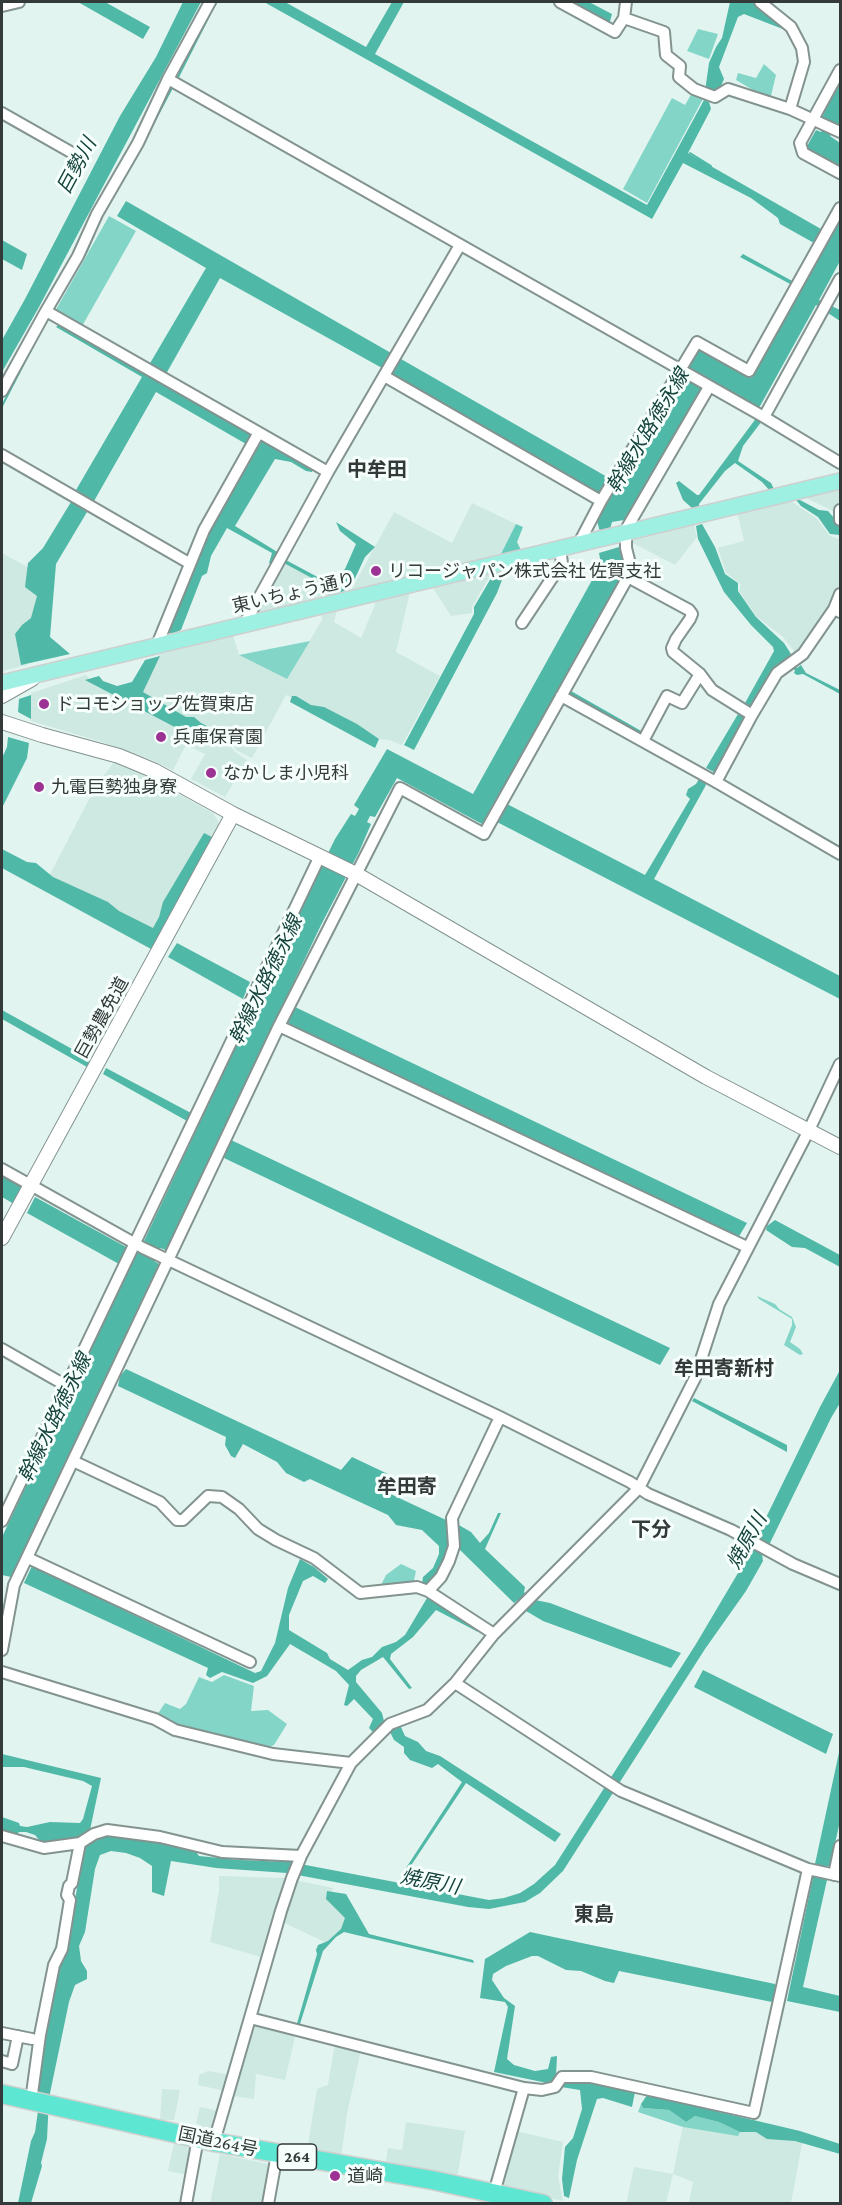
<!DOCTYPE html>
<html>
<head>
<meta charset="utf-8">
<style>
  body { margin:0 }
  #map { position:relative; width:842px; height:2205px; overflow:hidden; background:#e2f4f0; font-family:"Crimson Pro",serif }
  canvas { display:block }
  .frame { position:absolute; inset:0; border:3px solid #333a39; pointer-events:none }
</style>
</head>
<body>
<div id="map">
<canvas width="842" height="2205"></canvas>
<div class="frame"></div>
</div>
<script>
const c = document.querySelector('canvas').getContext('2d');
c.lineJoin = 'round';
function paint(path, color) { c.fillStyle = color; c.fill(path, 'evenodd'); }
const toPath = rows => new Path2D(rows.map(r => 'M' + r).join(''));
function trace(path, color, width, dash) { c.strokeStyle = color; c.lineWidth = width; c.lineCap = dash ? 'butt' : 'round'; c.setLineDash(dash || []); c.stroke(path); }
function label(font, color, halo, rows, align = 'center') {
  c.font = font + ' "Crimson Pro","Noto Sans JP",serif'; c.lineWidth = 6; c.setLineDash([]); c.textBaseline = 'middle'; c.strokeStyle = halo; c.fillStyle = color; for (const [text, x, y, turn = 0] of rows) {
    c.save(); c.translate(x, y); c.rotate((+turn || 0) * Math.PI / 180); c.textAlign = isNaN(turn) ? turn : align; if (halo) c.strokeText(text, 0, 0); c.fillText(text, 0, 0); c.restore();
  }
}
paint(toPath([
  [840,487,840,517,835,512,802,496],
  [791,501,817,519,830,536,840,539,840,588,830,611,797,655,783,637,757,617,739,591,741,584,726,573,718,548,744,541,737,512],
  [472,503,516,524,499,558,350,592,394,512,452,543],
  [694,525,697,537,675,565,631,542,632,539],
  [2,553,42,575,35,626,22,637,27,665,2,671],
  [282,559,328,585,331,597,251,616],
  [492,572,472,607,472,613,451,616,431,585],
  [410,592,396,652,440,676,402,745,389,740,379,739,286,695,252,758,236,750,230,737,225,737,234,751,247,760,225,797,191,779,205,754,186,745,173,770,152,760,99,741,31,721,31,693,86,675,93,683,139,693,159,655,233,635,239,655,287,679,322,620,321,613,337,610,334,622,361,638,375,605,374,601],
  [114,762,136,771,213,813,221,826,158,931,48,878,96,786],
  [219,1876,285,1878,333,1888,330,1900,351,1920,327,1943,282,1922,264,1958,210,1942,219,1891],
  [253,2021,296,2033,285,2080,256,2074,254,2099,226,2095,225,2091,198,2085,199,2075,208,2071,237,2076],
  [335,2043,361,2050,347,2114,341,2158,307,2151,317,2089,328,2085],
  [162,2089,180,2090,174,2120,160,2120],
  [200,2107,220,2111,216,2129,206,2129,196,2123],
  [686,2111,803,2139,791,2203,689,2203,693,2182,673,2174,666,2203,626,2204,634,2167,673,2174],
  [406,2122,465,2131,457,2179,385,2166,388,2148,402,2150],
  [516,2131,563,2142,558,2176,563,2201,502,2187],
  [174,2143,193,2148,188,2175,168,2171],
  [220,2154,273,2165,265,2203,210,2204]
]), '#cee8e2');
paint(toPath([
  [698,29,718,34,709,59,687,51],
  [764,64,776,75,770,100,736,80,738,73,756,78],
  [693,91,704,97,647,203,623,189,672,98,685,105],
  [109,216,136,231,81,328,54,313],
  [310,641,287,679,239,655],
  [757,1296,775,1304,779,1309,792,1317,796,1327,790,1342,800,1349,803,1354,800,1355,784,1345,792,1325,792,1319,759,1299],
  [401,1564,416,1571,413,1585,380,1587,386,1575],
  [224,1675,254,1686,251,1711,268,1710,287,1724,274,1745,264,1749,175,1728,157,1715,165,1703,180,1709,186,1704,199,1677,212,1682],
  [641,2104,643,2108,669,2110,686,2122,695,2116,719,2122,740,2132,738,2136,683,2127,638,2112]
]), '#83d6c7');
paint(toPath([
  [516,524,523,527,517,542,523,554,499,558]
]), '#65cbba');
paint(toPath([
  [78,2,105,2,150,27,143,39],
  [183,2,201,2,39,307,2,372,2,340,25,299,120,116,156,57],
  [264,2,285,2,366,47,392,2,404,2,375,54,647,205,704,100,709,102,711,109,688,153,821,229,814,243,780,224,778,218,751,198,683,163,652,219],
  [567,2,589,2,612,14,609,25],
  [730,2,752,2,788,31,744,14,738,17,719,67,724,79,721,86,711,93,705,91,709,63,716,47,722,38],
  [840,83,840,128,836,125,830,136,840,143,840,167,806,148,816,130,821,132,827,121,822,117],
  [126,201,391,353,382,368,220,278,166,374,154,378,251,435,246,444,156,392,94,501,76,490,142,377,56,327,59,324,149,365,206,268,117,216],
  [840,221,840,261,819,300,840,310,840,321,816,305,759,408,701,375,695,385,701,389,624,520,612,522,610,529,600,532,597,521,681,377,687,380,693,370,687,366,699,348,752,378],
  [2,240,27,254,22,270,2,259],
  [743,254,794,282,792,285,740,257],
  [401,359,609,478,599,494,392,374],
  [757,417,762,421,743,446,738,461,771,483,774,489,770,491,762,482,735,463,725,471,699,504,699,508,692,508,683,500,676,483,679,481,697,495,699,495],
  [262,441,312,469,312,472,306,471,291,462,275,459,235,526,279,553,272,565,269,563,272,553,227,528,211,556,207,573,202,576,181,630,172,634,167,632,209,532],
  [798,499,819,510,828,511,840,525,840,535,830,534,818,517,801,506,796,500],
  [71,502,87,512,56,564,50,637,70,654,21,665,15,634,22,625,31,618,37,596,25,587,28,563,43,548],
  [336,522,375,547,365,557,350,589,329,596,323,584,282,562,284,559,325,581,334,579,345,569,356,544,340,531],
  [702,524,715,547,725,574,738,583,738,591,756,617,784,643,791,654,786,659,788,662,797,668,801,665,806,673,840,690,840,694,803,674,797,675,794,673,795,670,782,663,774,668,752,708,745,703,774,651,773,647,751,625,724,592,698,539,696,526],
  [619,547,625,571,482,824,397,778,375,817,370,816,367,822,371,824,359,852,321,925,166,1250,160,1248,154,1261,159,1264,11,1577,2,1575,2,1537,132,1262,137,1252,143,1255,148,1243,144,1241,299,912,335,839,351,814,355,816,359,809,354,805,387,749,473,794,601,564,599,553],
  [505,572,497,593,414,750,404,745,474,614,474,607,494,573],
  [160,656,143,692,186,717,194,717,201,723,222,734,226,740,209,745,85,680,99,676,103,681,117,686,132,682,145,660],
  [571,691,643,732,639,735,570,695],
  [31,695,31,719,18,712,19,699],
  [292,696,296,696,311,705,324,707,357,724,379,739,375,748,290,702],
  [738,714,745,717,714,772,706,768],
  [8,737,29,743,27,758,2,808,2,758,7,747],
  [699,779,704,780,706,785,654,879,840,976,840,999,497,822,507,804,645,875,690,799,686,795,688,789,696,784],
  [204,833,212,837,151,949,2,868,2,849,27,862,36,863,53,877,108,902,119,911,153,928,159,917,163,902],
  [177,943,250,982,243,999,168,957],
  [295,1007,747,1223,738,1238,288,1024],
  [2,1010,90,1059,87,1067,2,1019],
  [106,1068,191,1113,187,1121,103,1074],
  [231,1140,670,1348,660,1365,224,1158],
  [2,1176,22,1187,14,1204,2,1197],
  [35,1197,126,1247,119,1264,27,1213],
  [775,1220,840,1255,840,1267,805,1248,792,1247,766,1230,767,1226],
  [126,1369,341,1470,352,1457,388,1474,382,1490,446,1520,448,1530,457,1524,471,1532,480,1543,489,1533,498,1513,501,1513,485,1549,525,1587,524,1592,533,1602,535,1600,550,1603,681,1653,671,1668,543,1621,526,1611,527,1609,518,1600,514,1603,457,1547,457,1535,448,1535,448,1554,441,1570,431,1584,426,1585,422,1584,423,1577,433,1568,439,1554,439,1546,422,1530,396,1525,388,1515,310,1479,304,1482,286,1473,277,1462,243,1444,235,1458,231,1456,225,1445,226,1437,118,1386,120,1376],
  [840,1370,840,1403,831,1418,770,1543,766,1546,762,1554,763,1561,746,1591,705,1649,563,1871,540,1893,525,1902,489,1909,468,1907,287,1873,216,1868,171,1861,164,1896,152,1892,152,1866,140,1858,126,1853,111,1851,100,1855,95,1869,85,1932,79,1946,81,1961,87,1971,87,1979,75,1985,69,2002,49,2098,47,2139,41,2163,42,2166,31,2203,18,2203,31,2141,35,2132,40,2097,36,2095,45,2032,60,1964,66,1952,84,1848,90,1840,77,1839,41,1842,35,1835,26,1832,19,1832,16,1835,2,1831,2,1817,19,1823,20,1826,27,1827,50,1822,80,1823,83,1819,92,1786,83,1781,24,1767,2,1767,2,1754,101,1778,90,1830,96,1839,104,1835,152,1839,193,1848,199,1856,240,1860,290,1862,489,1900,504,1898,520,1893,534,1884,555,1865,696,1644,751,1551,754,1549,758,1540,758,1534,820,1407],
  [694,1398,787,1445,787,1452,692,1401],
  [300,1559,314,1567,328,1579,325,1583,313,1576,303,1581,289,1615,289,1630,327,1653,330,1659,348,1670,362,1660,372,1657,382,1647,396,1642,405,1635,427,1598,476,1628,478,1632,436,1610,413,1637,391,1654,390,1659,412,1688,409,1689,383,1657,361,1670,356,1676,356,1682,382,1713,384,1721,392,1728,400,1725,405,1736,418,1742,426,1751,440,1756,561,1834,555,1842,466,1783,410,1867,406,1868,462,1782,438,1764,432,1768,410,1760,404,1753,404,1747,394,1740,390,1732,381,1726,374,1733,369,1728,373,1719,354,1699,347,1706,344,1705,349,1685,336,1671,290,1644,267,1676,253,1683,222,1672,210,1678,206,1675,208,1668,24,1583,32,1566,255,1673,261,1671,275,1643,288,1588],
  [703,1670,833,1734,826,1754,694,1687],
  [840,1748,840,1821,830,1866,826,1866,824,1879,827,1880,803,1987,840,1996,840,2012,787,2001,813,1877,817,1877,819,1865,815,1864],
  [327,1891,346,1894,369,1934,473,1960,474,1963,344,1932,336,1937,323,1951,299,2027,296,2027,317,1954,316,1950,318,1945,328,1941,341,1929,345,1918,326,1899],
  [530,1932,775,1984,775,1991,772,2002,619,1971,614,1983,605,1981,581,1971,566,1970,538,1956,532,1956,506,1966,493,1974,492,1980,504,1998,515,2006,507,2059,514,2065,535,2071,548,2069,551,2057,557,2056,556,2076,554,2080,547,2083,494,2072,508,2007,505,2002,480,1998,485,1959],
  [567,2079,597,2083,635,2092,632,2107,603,2098,597,2099,577,2160,569,2198,564,2196,562,2179,565,2147,573,2138,582,2109,580,2090,561,2087],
  [647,2095,800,2131,840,2144,840,2154,795,2141,767,2139,756,2132,740,2132,719,2122,695,2116,686,2122,669,2110,643,2108,641,2104]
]), '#50b8a7');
trace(toPath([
  [212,9,217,2],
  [176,81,210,14],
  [145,139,173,86],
  [690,153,711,166],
  [52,311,87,251,102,215],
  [2,406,35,342]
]), '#50b8a7', 2);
const street = toPath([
  [560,2,615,32,624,18,626,2],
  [760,2,791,27,802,48,804,62,790,109],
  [2,6,19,2],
  [624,18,664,32,666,55,680,66,679,77,694,89,715,97,728,89,790,109,840,132],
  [840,70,800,143,803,153,840,173],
  [168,79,764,417,840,463],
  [2,113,83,159],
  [46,311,78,256,97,214,138,143,168,79,210,2],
  [384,376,601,501],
  [2,391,46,311,328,472],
  [764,417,840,279],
  [2,455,189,563],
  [840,510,840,520],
  [578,545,601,501,697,342,749,371,840,208],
  [628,577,689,610,692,614,690,619,676,639,672,648,673,652,700,674,712,690,752,715],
  [834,609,840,594],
  [522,623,562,563,560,549],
  [244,625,328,472,460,245],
  [157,645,204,530,258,434],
  [561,696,716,782,840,854],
  [643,741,667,696,682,703,700,674],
  [716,782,752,715,777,673,803,654,834,609,840,612],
  [279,1026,747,1247],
  [2,1169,143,1248,500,1417,630,1482,648,1494,731,1530,793,1564,840,1584],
  [2,1349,65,1385],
  [73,1461,160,1502,177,1520,183,1520,208,1496,222,1497,239,1509,258,1529,276,1540,314,1558,360,1593,417,1587,428,1591,441,1577,449,1561,454,1546,452,1518,500,1417],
  [2,1521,320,856],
  [28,1558,250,1662],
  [428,1591,494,1634],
  [2,1650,14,1585,279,1026,400,788,484,834,628,577,631,568,626,548,626,534,628,526,709,387],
  [2,1672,155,1719,175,1730,273,1754,351,1763,390,1724,427,1710,455,1683,494,1634,639,1488,695,1378,719,1304,809,1130,840,1064],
  [455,1683,621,1791,808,1869,840,1876],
  [2,1836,44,1848,80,1843,94,1834,107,1830,160,1837,222,1852,301,1856],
  [834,1875,840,1846],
  [250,2018,524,2088,542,2090,555,2087,562,2077,591,2077,754,2113,808,1869],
  [2,2033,32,2039],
  [2,2061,12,2064,18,2036],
  [31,2101,40,2035,54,1965,62,1949,70,1900,67,1895,69,1886,72,1883,80,1843],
  [214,2142,281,1911,292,1878,301,1856,351,1763],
  [494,2193,524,2088],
  [186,2204,198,2138],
  [268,2204,277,2154]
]);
const secondary = toPath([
  [2,696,32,679],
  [2,722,42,735,119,756,155,771,233,814,356,874,706,1077,840,1147],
  [2,1238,233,814]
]);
const primary = toPath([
  [2,683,840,481]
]);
const highway = toPath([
  [2,2094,214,2142,432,2180,543,2204]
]);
trace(street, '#839390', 14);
trace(secondary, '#839390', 16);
trace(primary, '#ced0cf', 18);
trace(highway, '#ced0cf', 21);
trace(street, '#fff', 10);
trace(secondary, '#fff', 14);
trace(primary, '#9ef0e3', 15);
trace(highway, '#5de6d1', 18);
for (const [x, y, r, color] of [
  [376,571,6,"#9c3293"],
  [44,704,6,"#9c3293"],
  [161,737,6,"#9c3293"],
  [211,773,6,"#9c3293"],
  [39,787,6,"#9c3293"],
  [335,2176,6,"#9c3293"]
]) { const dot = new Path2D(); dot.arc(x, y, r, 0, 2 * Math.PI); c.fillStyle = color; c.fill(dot); trace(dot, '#f7fffd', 2); }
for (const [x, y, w] of [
  [297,2157,39]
]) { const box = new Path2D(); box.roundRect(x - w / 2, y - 13, w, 26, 4.5); c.fillStyle = '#f7fffd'; c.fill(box); trace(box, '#333a39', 1.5); }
label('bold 16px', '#333a39', null, [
  ["264",297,2157]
]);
label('18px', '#333a39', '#f7fffd', [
  ["リコージャパン株式会社 佐賀支社",388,571],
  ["ドコモショップ佐賀東店",56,704],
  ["兵庫保育園",173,737],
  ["なかしま小児科",223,773],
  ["九電巨勢独身寮",51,787],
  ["道崎",347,2176]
], 'left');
label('18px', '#333a39', '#f7fffd', [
  ["東いちょう通り",294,593,-13],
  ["巨勢農免道",102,1018,-61],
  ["国道264号",218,2142,12]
]);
label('italic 20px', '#16443d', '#f7fffd', [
  ["巨勢川",77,166,-62],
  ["幹線水路徳永線",648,431,-59],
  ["幹線水路徳永線",266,980,-64],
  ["幹線水路徳永線",55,1418,-64],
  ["焼原川",747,1541,-61],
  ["焼原川",430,1882,11]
]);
label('bold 20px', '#333a39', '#f7fffd', [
  ["中牟田",377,470],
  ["牟田寄新村",724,1369],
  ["牟田寄",407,1487],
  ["下分",651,1530],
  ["東島",594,1915]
]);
</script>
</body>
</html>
